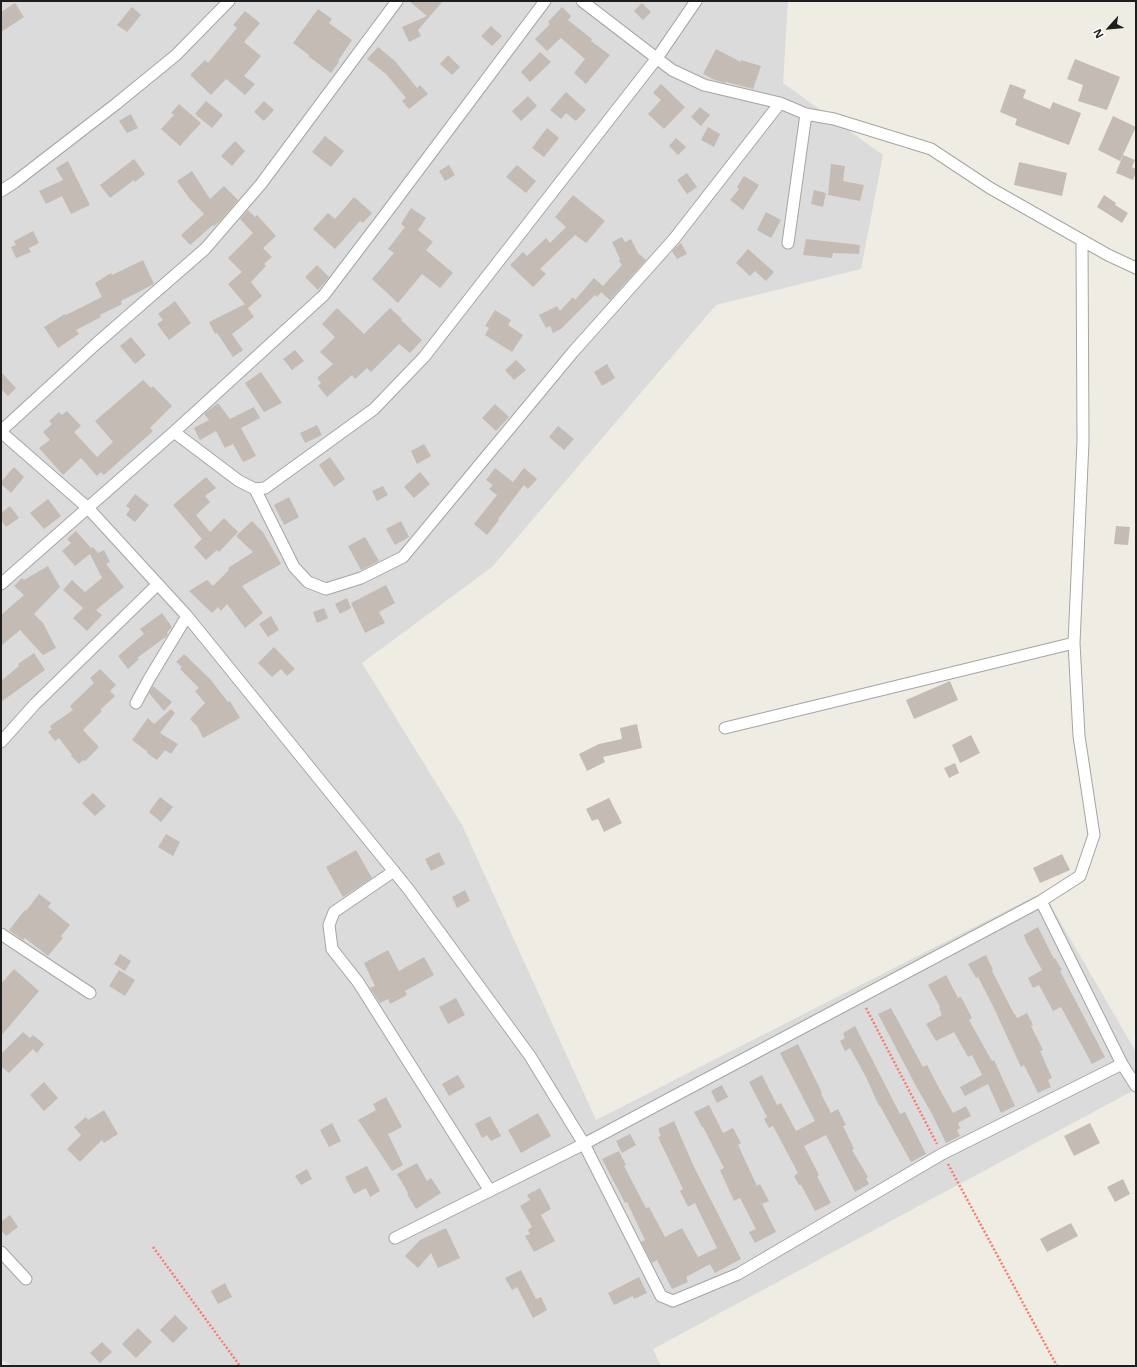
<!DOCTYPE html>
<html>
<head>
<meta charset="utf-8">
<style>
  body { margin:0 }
  #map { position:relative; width:1137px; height:1367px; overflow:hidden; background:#efece4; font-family:"Open Sans",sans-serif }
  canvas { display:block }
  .frame { position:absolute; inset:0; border:2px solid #1e1e1e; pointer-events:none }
  .north { position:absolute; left:1089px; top:8px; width:40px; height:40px; -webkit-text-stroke:3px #fff; paint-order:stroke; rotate:243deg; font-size:11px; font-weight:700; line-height:16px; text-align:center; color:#1e1e1e }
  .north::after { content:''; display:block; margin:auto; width:14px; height:18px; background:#1e1e1e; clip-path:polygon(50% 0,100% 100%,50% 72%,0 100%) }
</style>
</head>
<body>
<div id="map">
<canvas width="1137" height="1367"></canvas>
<div class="frame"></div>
<div class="north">N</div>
</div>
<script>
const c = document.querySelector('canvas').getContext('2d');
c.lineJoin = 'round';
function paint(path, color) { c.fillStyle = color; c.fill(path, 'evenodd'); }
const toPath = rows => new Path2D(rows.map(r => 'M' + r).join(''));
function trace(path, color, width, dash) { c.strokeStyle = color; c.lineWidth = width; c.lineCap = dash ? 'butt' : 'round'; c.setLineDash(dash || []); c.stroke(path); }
paint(toPath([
  [1,1,788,1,783,83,883,155,861,269,716,305,492,567,362,663,462,825,596,1120,1043,892,1136,1052,1136,1089,653,1349,661,1366,13,1366,1,1360]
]), '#dcdbdb');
paint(toPath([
  [409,1,443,1,418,30,421,36,409,42,402,27,427,16],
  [15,3,24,17,1,32,1,12],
  [642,3,651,12,643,20,634,11],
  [132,7,141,15,127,32,117,25],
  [562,7,571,16,568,20,592,39,591,41,610,55,586,84,574,73,585,59,561,38,547,51,535,39,550,24,548,22],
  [318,9,332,19,329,23,352,40,338,61,339,62,331,73,308,56,309,55,293,43],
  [245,11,260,23,244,42,261,56,244,76,255,84,245,95,226,79,211,95,190,75,205,60,208,63,237,28,233,25],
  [491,26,502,36,492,46,481,36],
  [378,47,395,61,417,88,420,85,428,94,409,109,402,101,406,98,386,74,367,59],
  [716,49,741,62,741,60,761,66,753,89,726,82,725,83,715,80,703,74],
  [540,52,551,62,530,82,521,72],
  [448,55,460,67,452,75,440,64],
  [1075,59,1120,77,1107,110,1078,101,1083,85,1067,79],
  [661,84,685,107,664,129,648,114,661,100,653,93],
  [1010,84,1026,90,1023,98,1050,109,1053,102,1081,113,1069,145,1015,125,1017,119,1000,112],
  [566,92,586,110,576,121,566,113,561,119,550,110],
  [528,96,537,106,521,121,512,111],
  [206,101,223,115,212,128,195,114],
  [264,101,274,110,264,121,254,112],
  [179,104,201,123,180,146,161,129,174,115,171,113],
  [700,107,710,115,701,126,691,117],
  [131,114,138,128,127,133,119,121],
  [1113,116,1136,127,1120,161,1098,150],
  [708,127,720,134,714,147,701,140],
  [547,128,559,138,544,157,532,148],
  [325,136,344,151,331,167,312,152],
  [676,138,686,147,678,155,669,146],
  [235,141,245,151,232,166,221,156],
  [1123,155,1135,160,1132,167,1136,169,1136,172,1133,180,1116,173],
  [134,159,145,174,135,182,134,180,110,198,100,185],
  [68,161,90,205,71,214,62,196,46,204,39,191,63,180,56,168],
  [1019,162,1067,173,1062,196,1014,185],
  [831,164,845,166,843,181,864,185,860,201,828,195],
  [449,165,455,175,445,181,439,171],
  [517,165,536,181,526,193,506,177],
  [192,171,210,199,224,186,238,200,221,220,214,226,213,225,190,245,181,235,204,214,189,198,177,181],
  [687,173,697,187,687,194,677,180],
  [744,176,759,185,743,210,730,200,739,189,737,187],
  [814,190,826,193,823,207,811,204],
  [573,195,605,221,586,243,575,235,540,269,546,274,533,287,510,265,523,252,527,256,546,238,550,243,566,227,555,217],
  [1104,195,1116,203,1115,205,1128,213,1122,223,1097,207],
  [354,197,372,213,363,223,360,221,335,249,313,229,328,213,335,219],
  [411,208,426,218,418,230,433,242,426,250,453,273,440,288,422,274,398,303,372,279,394,253,388,249,405,227,401,224],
  [248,210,255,217,257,215,276,236,263,248,272,257,264,264,266,266,251,282,262,296,248,308,228,284,242,272,228,258,253,233,240,219],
  [766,212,781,220,771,238,757,230],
  [33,231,39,243,29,248,31,252,16,258,11,247,16,245,14,241],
  [622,237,625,242,631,239,638,253,646,260,610,300,601,292,597,297,595,295,561,329,553,333,550,326,546,328,539,315,557,306,560,311,573,297,575,300,594,278,603,286,622,265,619,261,620,259,612,242],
  [806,239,860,245,859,254,833,253,832,258,803,255],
  [681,243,687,254,677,259,672,251],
  [748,249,774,272,766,281,755,271,750,276,736,263],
  [143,260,154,284,121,301,122,304,100,315,101,317,76,330,79,334,58,348,44,327,65,314,66,315,102,297,95,283,111,273,112,275],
  [317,265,329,277,318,290,305,277],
  [175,301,191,323,169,340,157,324,163,320,158,314],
  [245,304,254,317,232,334,243,350,233,357,217,333,215,334,209,322],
  [337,308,364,334,390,308,402,319,401,320,422,340,410,353,399,344,371,372,367,368,355,379,352,375,327,397,318,386,321,383,317,378,333,364,320,352,335,337,322,324],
  [495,310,511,320,508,325,523,335,512,352,485,335,489,328,485,326],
  [131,337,146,355,135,364,120,346],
  [295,350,304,361,292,370,283,359],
  [516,360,526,370,514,380,505,370],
  [607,364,615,378,602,386,594,372],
  [1,372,16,388,8,396,1,389],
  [261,372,282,403,264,412,245,383],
  [143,380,151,388,153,386,172,406,150,428,153,431,104,475,101,472,97,476,81,458,63,475,39,448,50,440,43,432,52,424,49,421,59,412,62,415,67,411,81,426,74,432,97,457,113,442,95,421],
  [218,403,230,419,254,407,260,418,241,428,256,456,243,462,233,444,225,448,216,431,200,440,194,428,209,420,204,414],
  [495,404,509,417,496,431,482,418],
  [317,425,322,435,305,443,300,433],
  [558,426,574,439,564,450,549,437],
  [424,444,431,456,417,464,411,451],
  [330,457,345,479,334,487,319,465],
  [14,467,24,477,11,493,1,484,1,482],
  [495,468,513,482,524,468,537,479,528,489,524,485,498,519,499,520,487,535,474,524,497,495,489,489,493,485,486,480],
  [420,472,430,484,414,498,404,487],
  [206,477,216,488,205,496,210,502,196,515,210,532,224,518,238,532,219,552,217,550,206,560,194,547,202,539,173,505],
  [383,486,388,495,377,501,372,491],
  [135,494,149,505,135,522,126,515,130,509,126,506],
  [289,497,299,517,284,525,274,505],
  [48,499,61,516,44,529,30,513],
  [10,506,19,518,6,527,1,520,1,513],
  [252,521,263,532,281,564,242,586,263,613,245,628,227,604,221,611,218,607,212,613,189,591,207,580,213,586,229,570,228,568,253,552,236,536],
  [401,521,409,537,395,545,386,529],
  [1116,526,1130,527,1128,545,1114,544],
  [76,531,91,548,93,547,98,553,104,550,110,562,106,564,124,587,96,610,102,615,87,631,73,618,83,608,63,590,72,580,85,592,102,578,90,554,75,566,62,551,71,543,67,539],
  [365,537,379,561,361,570,348,546],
  [48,566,60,587,34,614,43,623,56,648,43,655,20,630,1,646,1,615,24,595,14,586,22,578,24,580],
  [386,585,395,603,379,612,385,623,365,633,351,603],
  [347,598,351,608,340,614,335,604],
  [324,608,328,618,317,623,313,612],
  [162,613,172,627,167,632,168,634,167,636,137,658,139,659,128,669,118,656,144,634,140,629],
  [271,616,279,630,268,637,259,624],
  [274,647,295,669,287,676,281,669,272,677,258,663],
  [34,653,45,670,1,702,1,681,19,666,18,664],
  [184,654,210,679,228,702,230,701,240,718,203,738,197,726,190,719,205,703,195,691,199,688,180,669,182,667,176,662],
  [100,669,116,685,110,691,115,696,100,710,102,711,83,730,99,747,85,761,83,760,79,764,71,756,72,755,59,738,55,741,48,732,52,729,50,726,73,710,70,706,94,683,90,678],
  [950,681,958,700,914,719,906,700],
  [153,686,172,702,164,711,149,693],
  [171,709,175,713,160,733,178,744,171,754,165,750,157,760,147,753,148,752,132,740,148,718,154,724],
  [637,724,642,748,603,757,605,762,587,771,579,754,599,744,622,739,620,728],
  [971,735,980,753,960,763,952,745],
  [955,763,959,773,949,778,944,768],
  [93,793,106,806,95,816,82,803],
  [160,797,173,807,161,822,149,812],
  [609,798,622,823,604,832,598,819,592,821,586,809],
  [166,834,180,842,173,856,158,847],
  [356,850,372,878,343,897,326,867],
  [439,852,445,864,431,871,425,859],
  [1062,854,1070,870,1040,883,1033,868],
  [465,890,470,901,457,908,452,897],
  [39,894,51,903,48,907,70,925,61,936,63,938,48,956,25,938,23,940,9,930,25,910,26,911],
  [1038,927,1054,959,1055,958,1062,970,1060,971,1105,1057,1092,1064,1061,1007,1053,1011,1039,985,1033,988,1028,978,1042,970,1026,941,1024,935],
  [388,950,399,971,424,957,434,975,405,991,407,995,390,1004,388,999,380,1003,370,988,375,986,364,963],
  [120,954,131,961,125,971,114,964],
  [986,955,993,970,992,971,1014,1014,1015,1014,1017,1018,1027,1013,1033,1025,1031,1026,1043,1050,1040,1051,1052,1078,1048,1080,1051,1087,1038,1093,1024,1065,1021,1067,993,1006,978,977,976,978,968,964],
  [14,969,39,991,1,1036,1,984],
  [119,970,135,980,125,996,109,986],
  [946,975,958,998,961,997,972,1018,969,1020,992,1061,994,1060,1015,1106,1001,1113,988,1084,965,1096,960,1087,982,1075,972,1055,968,1057,954,1032,936,1041,926,1024,942,1015,939,1008,940,1007,928,985],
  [456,998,465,1015,448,1024,439,1007],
  [891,1008,923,1067,927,1065,940,1090,953,1113,966,1106,971,1116,958,1123,960,1128,957,1130,960,1136,946,1143,932,1114,916,1086,878,1014],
  [855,1026,900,1114,905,1112,926,1154,911,1162,880,1106,879,1106,866,1077,850,1048,845,1051,840,1041,845,1038,843,1033],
  [23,1032,30,1038,33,1035,44,1044,37,1053,33,1049,9,1073,1,1066,1,1054],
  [798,1044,822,1093,821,1094,831,1113,838,1109,846,1125,843,1126,854,1149,852,1150,868,1177,866,1178,869,1184,855,1192,826,1135,804,1146,819,1175,817,1176,831,1203,815,1211,801,1185,799,1185,794,1176,798,1173,773,1126,769,1128,764,1119,767,1117,749,1082,762,1075,777,1105,781,1103,796,1131,815,1121,780,1053],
  [458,1075,465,1087,449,1096,442,1084],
  [44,1082,58,1098,44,1111,30,1095],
  [722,1085,728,1097,717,1103,711,1091],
  [386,1097,402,1127,388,1134,403,1165,392,1171,358,1120,376,1110,373,1104],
  [709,1105,723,1133,733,1128,741,1143,738,1145,757,1186,760,1184,769,1201,762,1204,776,1232,755,1243,749,1232,756,1229,740,1198,734,1201,720,1170,724,1168,703,1127,702,1127,694,1112],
  [104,1110,118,1134,104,1143,102,1140,80,1162,67,1149,81,1135,74,1127,86,1117,88,1120],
  [538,1113,551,1136,521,1153,508,1130],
  [490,1116,501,1136,491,1141,487,1135,482,1138,475,1124],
  [674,1121,694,1167,741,1259,715,1273,710,1264,686,1277,688,1282,672,1289,657,1260,652,1263,641,1242,645,1240,627,1202,625,1203,602,1159,619,1151,626,1165,624,1166,646,1208,649,1207,665,1237,682,1228,698,1257,717,1248,695,1203,688,1207,680,1191,683,1189,658,1137,661,1136,658,1129],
  [332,1123,341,1141,329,1147,320,1130],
  [1090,1123,1100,1143,1074,1156,1064,1136],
  [630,1134,636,1145,622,1153,616,1141],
  [417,1163,427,1181,431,1178,441,1193,416,1209,407,1194,408,1193,397,1174],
  [367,1166,380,1191,370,1197,366,1188,354,1194,345,1177],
  [307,1169,312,1179,301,1185,295,1176],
  [1123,1179,1130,1194,1115,1202,1107,1187],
  [540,1188,551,1209,541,1215,555,1241,534,1252,525,1236,530,1234,528,1230,532,1227,520,1206,530,1200,527,1195],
  [10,1215,18,1227,6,1236,1,1230,1,1222],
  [1071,1223,1078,1236,1047,1252,1040,1239],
  [446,1228,460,1258,438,1268,431,1253,418,1268,405,1256,420,1240],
  [521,1270,536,1299,541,1297,547,1310,533,1318,517,1287,512,1290,505,1278],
  [639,1277,647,1293,634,1299,633,1296,614,1305,608,1293],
  [225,1283,232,1297,218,1304,211,1291],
  [175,1315,188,1328,173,1343,160,1330],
  [138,1328,152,1342,136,1358,122,1344],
  [102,1342,112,1352,100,1363,90,1353]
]), '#c4bbb4');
const street = toPath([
  [582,1,672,70,704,85,780,103,806,114,834,119,931,149,990,188,1108,255,1136,268],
  [1,191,15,182,116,104,176,55,229,1],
  [788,243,806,114],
  [1,431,97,343,205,249,261,184,397,1],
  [1,432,88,508,187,616,409,890,530,1056,584,1144,395,1238],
  [174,432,239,481,255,489,265,488,374,409,424,357,657,58,696,1],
  [255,489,294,567,308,582,326,589,361,578,403,557,573,352,674,239,780,103],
  [1,584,174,432,324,295,384,216,545,1],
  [136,703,149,679,187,616],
  [725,728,1074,643],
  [1,742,35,704,158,584],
  [394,871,334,912,329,925,332,949,358,982,490,1191],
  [1041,901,1122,1064,942,1154,738,1274,673,1301,661,1296,584,1144,1041,901],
  [1041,901,1080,876,1094,835,1079,736,1074,643,1083,442,1082,240],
  [1,934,90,993],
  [1122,1064,1136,1086],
  [1,1252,26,1279]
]);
trace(street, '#a5a5a5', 13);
trace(toPath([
  [866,1008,937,1144],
  [948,1164,1057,1366],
  [153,1247,240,1366]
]), '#fa7b6b', 2.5, [2, 2]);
trace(street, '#fff', 11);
</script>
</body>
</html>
